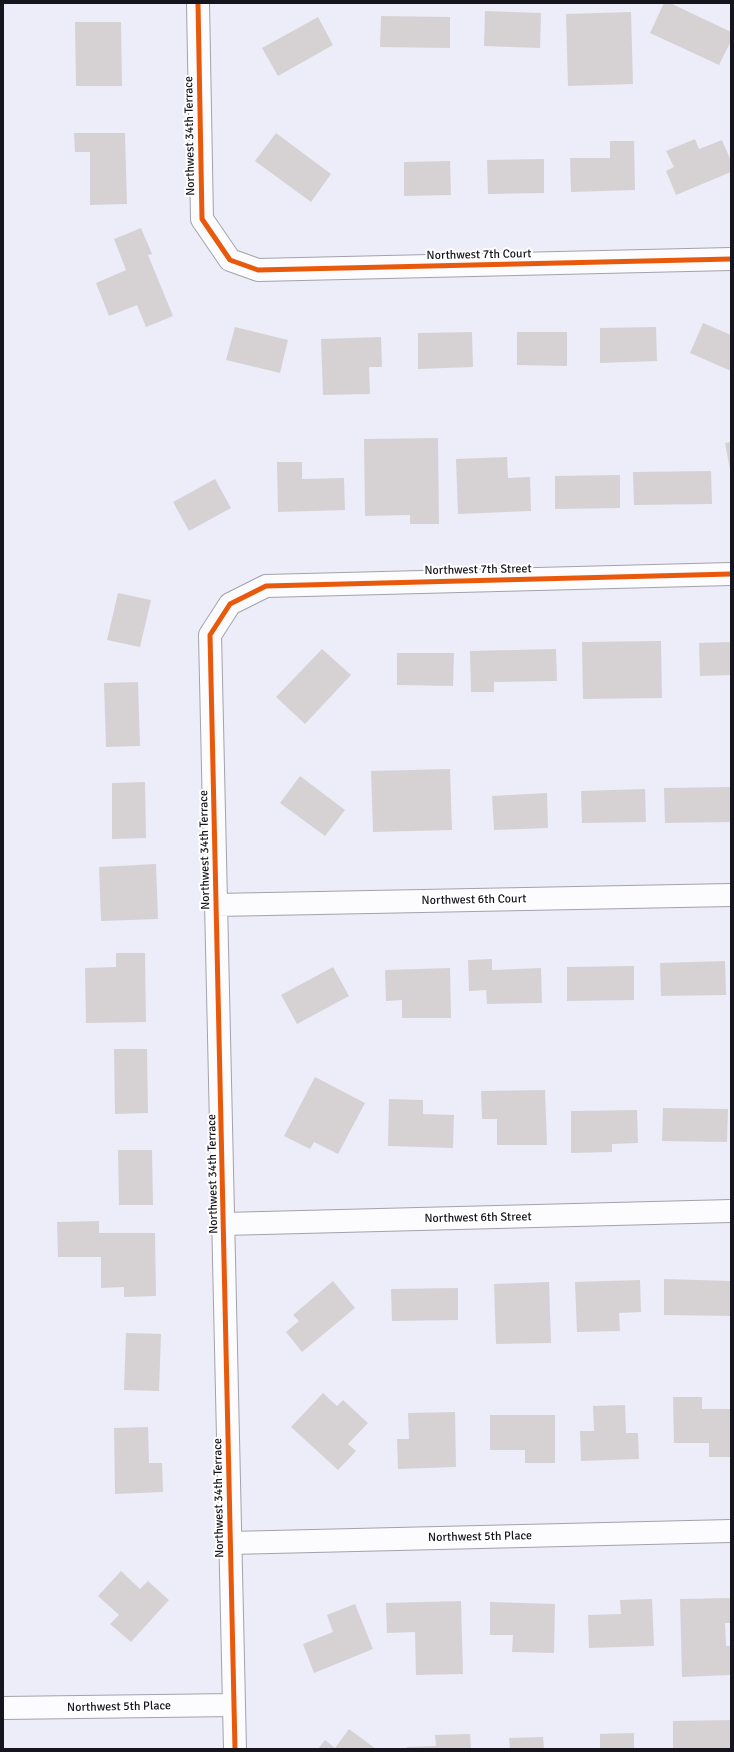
<!DOCTYPE html>
<html>
<head>
<meta charset="utf-8">
<style>
  body { margin:0 }
  #map { position:relative; width:734px; height:1752px; overflow:hidden; background:#edecf9; font-family:Signika,sans-serif }
  canvas { display:block }
  .frame { position:absolute; inset:0; border:4px solid #16151e; pointer-events:none }
</style>
</head>
<body>
<div id="map">
<canvas width="734" height="1752"></canvas>
<div class="frame"></div>
</div>
<script>
const c = document.querySelector('canvas').getContext('2d');
c.lineJoin = 'round';
function paint(path, color) { c.fillStyle = color; c.fill(path, 'evenodd'); }
const toPath = rows => new Path2D(rows.map(r => 'M' + r).join(''));
function trace(path, color, width, dash) { c.strokeStyle = color; c.lineWidth = width; c.lineCap = dash ? 'butt' : 'round'; c.setLineDash(dash || []); c.stroke(path); }
function label(font, color, halo, rows, align = 'center') {
  c.font = font + ' Signika,sans-serif'; c.lineWidth = 4; c.setLineDash([]); c.textBaseline = 'middle'; c.strokeStyle = halo; c.fillStyle = color; for (const [text, x, y, turn = 0] of rows) {
    c.save(); c.translate(x, y); c.rotate((+turn || 0) * Math.PI / 180); c.textAlign = isNaN(turn) ? turn : align; if (halo) c.strokeText(text, 0, 0); c.fillText(text, 0, 0); c.restore();
  }
}
paint(toPath([
  [664,3,670,3,731,32,731,41,719,65,650,33],
  [485,11,541,13,540,48,484,46],
  [631,12,633,84,568,86,566,14],
  [381,16,450,17,450,48,380,47],
  [318,17,333,45,278,76,262,48],
  [75,22,121,22,122,86,76,86],
  [74,133,125,133,127,204,90,205,90,152,75,152],
  [276,133,331,174,311,202,255,161],
  [695,139,699,149,722,140,731,161,731,172,676,195,666,171,674,167,666,151],
  [610,141,634,141,635,190,571,192,570,158,610,158],
  [544,159,544,193,488,194,487,160],
  [450,161,451,195,404,196,404,162],
  [141,228,152,254,148,255,173,316,146,327,137,305,109,316,96,283,126,270,114,239],
  [703,323,731,335,731,371,690,353],
  [235,327,288,340,280,373,226,360],
  [656,327,657,361,600,363,600,328],
  [472,332,473,367,418,369,418,333],
  [517,332,567,332,567,366,517,365],
  [381,337,382,367,369,367,370,394,323,395,321,339],
  [438,438,439,524,410,524,410,515,365,516,364,439],
  [731,442,731,469,730,469,725,443],
  [507,457,508,478,530,477,531,511,458,514,456,459],
  [277,462,302,462,302,479,344,478,345,510,278,512],
  [711,471,712,504,634,505,633,472],
  [620,475,620,508,555,509,555,476],
  [215,479,231,508,189,531,173,502],
  [118,593,151,600,140,647,107,640],
  [661,641,662,698,583,699,582,642],
  [731,642,731,675,700,676,699,643],
  [322,649,351,675,305,724,276,697],
  [556,649,557,681,494,682,494,692,471,692,470,651],
  [397,653,454,653,453,686,397,685],
  [138,682,140,746,106,747,104,683],
  [450,769,452,830,373,832,371,771],
  [300,776,345,810,325,836,280,803],
  [145,782,146,838,112,839,112,783],
  [731,787,731,822,665,823,664,788],
  [645,789,646,822,582,823,581,791],
  [547,793,548,828,494,830,492,796],
  [156,864,158,919,101,921,99,867],
  [116,953,145,953,146,1022,86,1023,85,968,116,967],
  [492,959,492,970,541,968,542,1003,487,1004,486,990,469,991,468,960],
  [725,961,726,995,661,996,660,963],
  [634,966,634,1000,567,1001,567,967],
  [333,967,349,996,297,1024,281,995],
  [450,968,451,1018,402,1018,402,1000,386,1001,385,970],
  [114,1049,147,1049,148,1113,115,1114],
  [315,1077,365,1103,338,1154,314,1142,310,1149,284,1136],
  [545,1090,547,1145,497,1145,497,1119,482,1119,481,1091],
  [389,1099,423,1100,423,1114,454,1115,453,1148,388,1146],
  [663,1108,728,1109,727,1142,662,1141],
  [637,1110,638,1143,612,1144,612,1152,571,1153,571,1111],
  [118,1150,152,1150,153,1205,119,1205],
  [99,1221,99,1233,155,1233,156,1296,124,1297,124,1287,101,1288,101,1257,58,1257,57,1222],
  [664,1279,731,1281,731,1316,664,1315],
  [640,1280,641,1312,619,1313,620,1331,577,1332,575,1282],
  [333,1281,355,1308,302,1352,286,1332,299,1321,293,1315],
  [549,1282,551,1343,496,1344,494,1284],
  [458,1288,458,1320,392,1321,391,1289],
  [126,1333,161,1334,159,1391,124,1390],
  [323,1393,337,1406,343,1400,368,1423,348,1444,356,1451,338,1470,291,1427],
  [673,1397,702,1397,702,1409,731,1409,731,1457,709,1457,709,1443,674,1443],
  [625,1405,626,1433,638,1433,639,1459,581,1461,580,1431,594,1431,593,1406],
  [455,1412,456,1467,398,1469,397,1439,409,1439,408,1413],
  [490,1415,555,1415,555,1463,525,1463,525,1450,490,1450],
  [148,1427,149,1463,162,1463,163,1492,115,1494,114,1428],
  [121,1571,140,1589,148,1581,169,1600,131,1642,110,1624,119,1615,98,1596],
  [731,1598,731,1623,725,1623,726,1646,731,1646,731,1675,682,1677,680,1599],
  [652,1599,654,1646,589,1648,588,1615,621,1614,620,1600],
  [461,1601,463,1674,416,1675,415,1632,387,1633,386,1603],
  [490,1602,555,1604,554,1653,512,1652,513,1635,490,1635],
  [355,1604,373,1649,314,1673,303,1644,333,1632,327,1615],
  [731,1720,731,1749,673,1749,673,1721],
  [349,1729,376,1749,318,1749,325,1740,335,1748],
  [634,1733,634,1749,600,1749,600,1734],
  [470,1734,471,1749,407,1749,407,1747,436,1746,435,1735],
  [543,1737,544,1749,510,1749,509,1738]
]), '#d6d2d4');
const minor = toPath([
  [198,3,202,219,230,260,258,270,731,259],
  [216,905,731,895],
  [224,1224,731,1211],
  [230,1543,731,1531],
  [3,1708,234,1705],
  [235,1749,210,635,230,604,266,586,731,574]
]);
trace(minor, '#a3a2ab', 24);
trace(minor, '#fcfcfe', 22);
trace(toPath([
  [198,3,202,219,230,260,258,270,731,259],
  [235,1749,210,635,230,604,266,586,731,574]
]), '#e8590c', 5);
label('12px', '#16151e', '#fff', [
  ["Northwest 34th Terrace",190,136,-91],
  ["Northwest 7th Court",479,255,-1],
  ["Northwest 7th Street",478,570,-1],
  ["Northwest 34th Terrace",205,850,-91],
  ["Northwest 6th Court",474,900,-1],
  ["Northwest 34th Terrace",213,1174,-91],
  ["Northwest 6th Street",478,1218,-1],
  ["Northwest 34th Terrace",219,1498,-91],
  ["Northwest 5th Place",480,1537,-1],
  ["Northwest 5th Place",119,1707,-1]
]);
</script>
</body>
</html>
